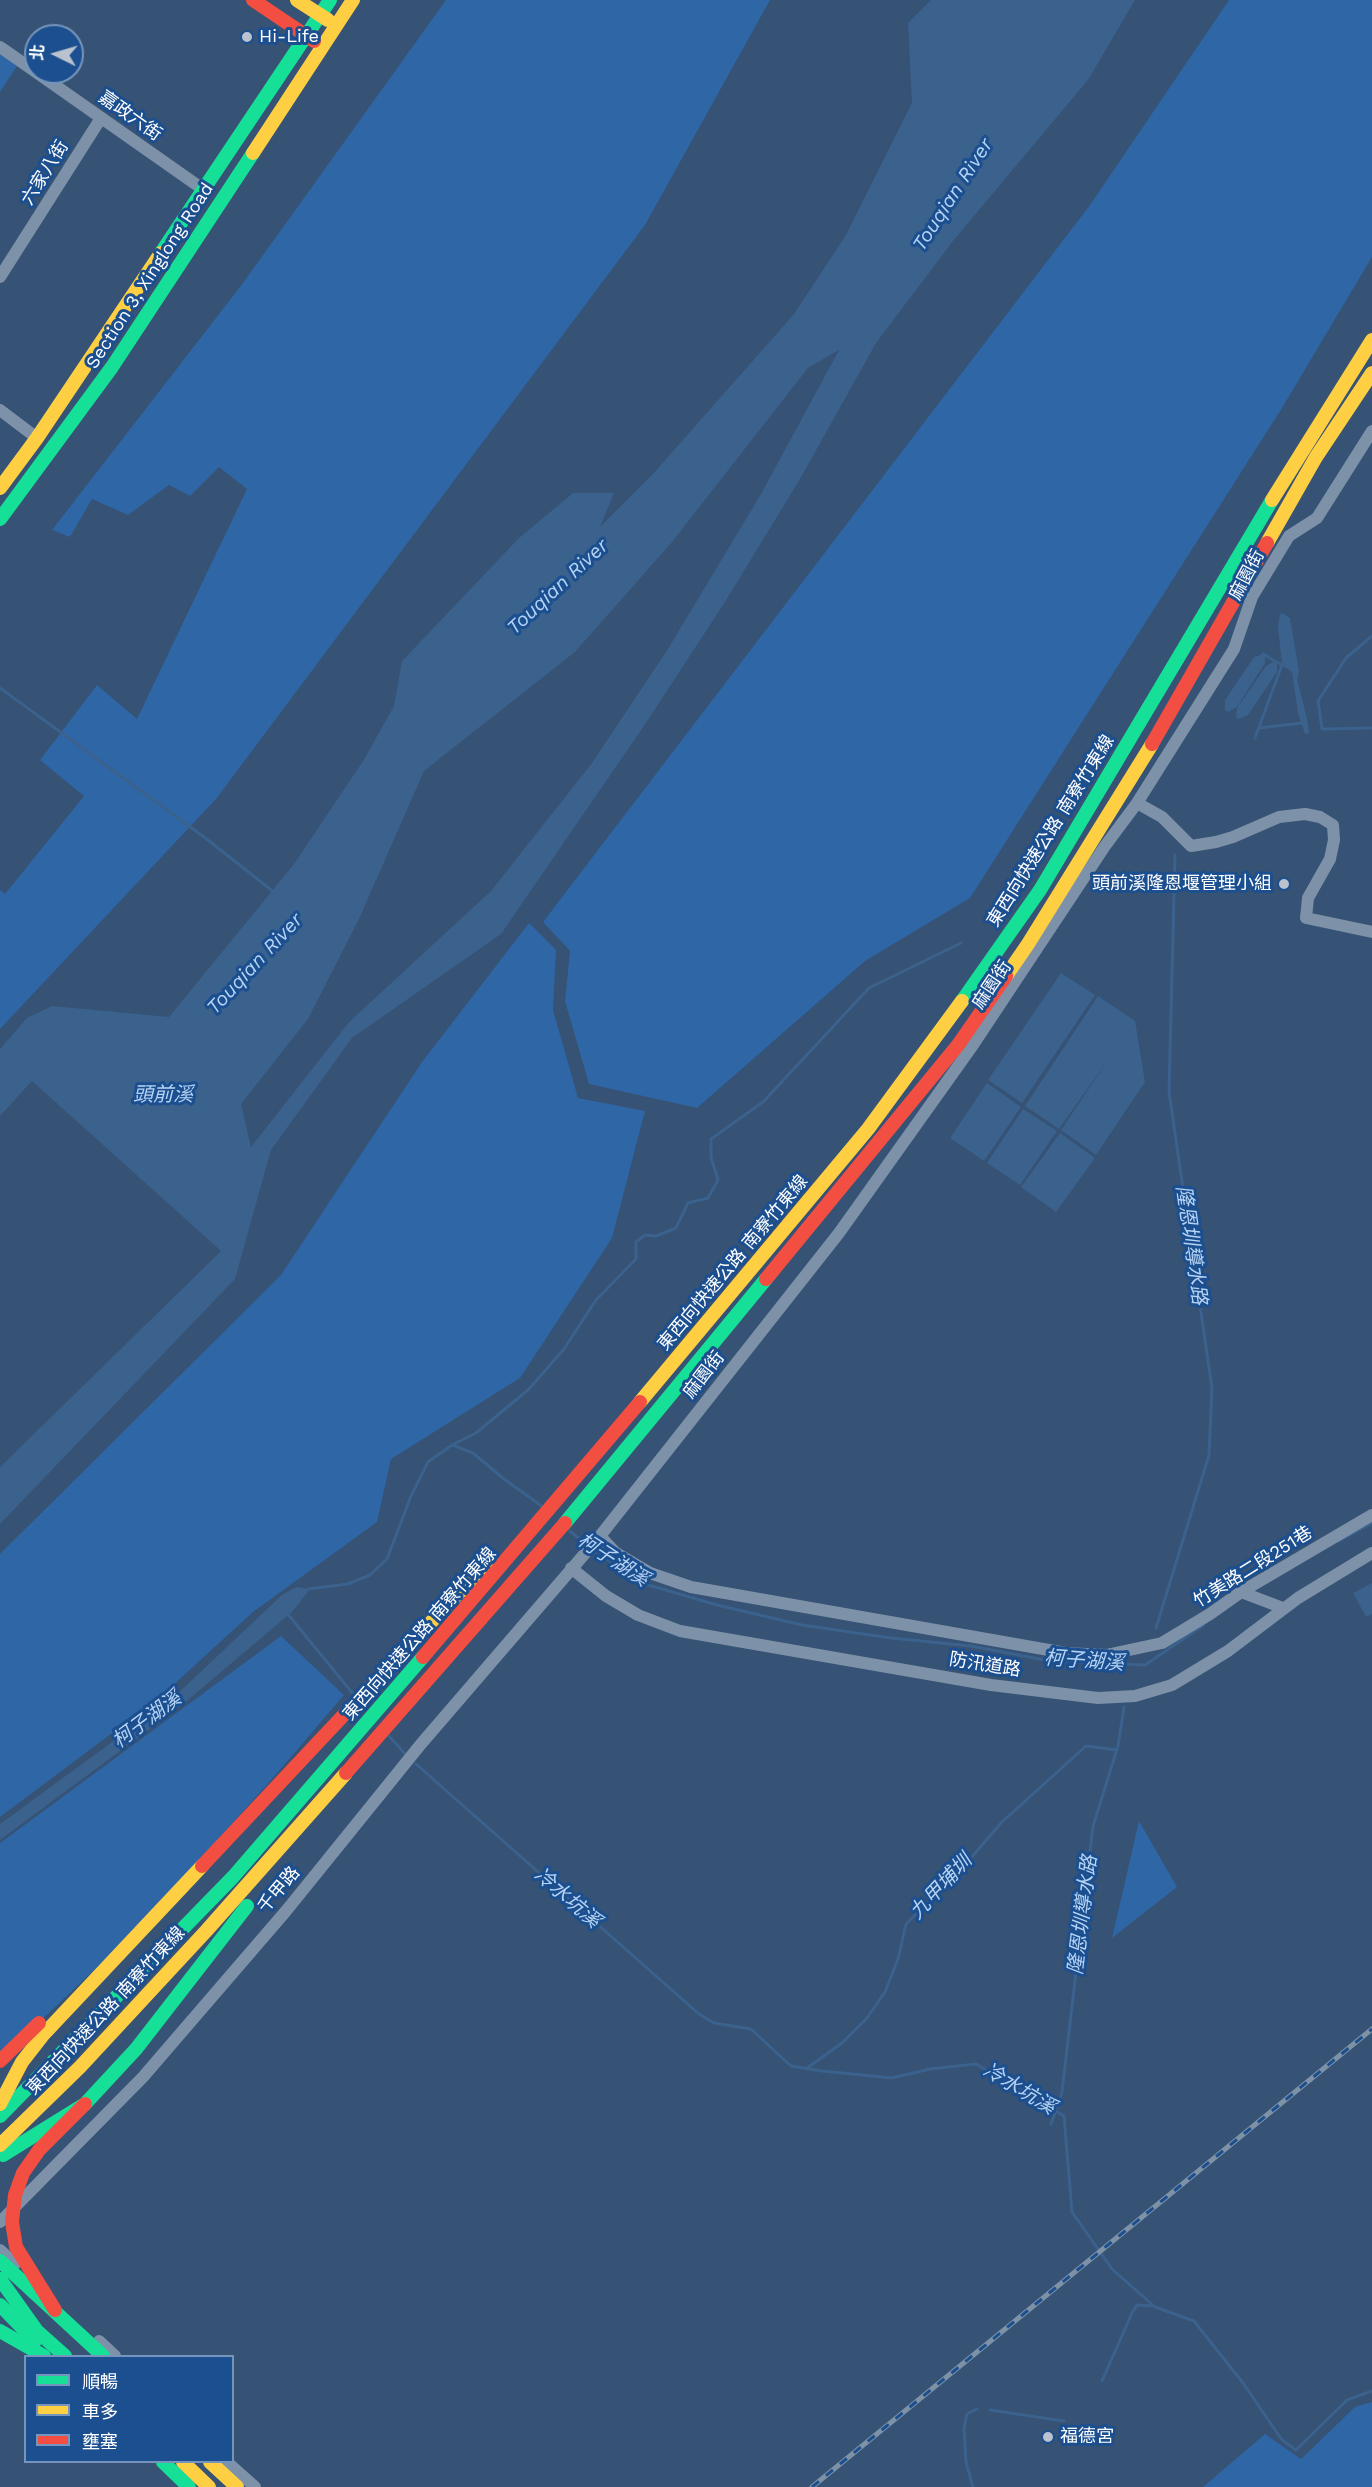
<!DOCTYPE html>
<html>
<head>
<meta charset="utf-8">
<style>
  body { margin:0 }
  #map { position:relative; width:1372px; height:2487px; overflow:hidden; background:#365274; font-family:"Work Sans","Noto Sans TC",sans-serif }
  canvas { display:block }
  .legend { position:absolute; left:24px; top:2355px; width:210px; height:108px; box-sizing:border-box; background:#1b4f8f; border:2px solid #7695bc; margin:0; padding:8px 10px; list-style:none; font-size:18px; color:#fff }
  .legend li { display:flex; align-items:center; gap:12px; height:30px }
  .legend b { width:30px; border:2px solid #7695bc }
  .north { position:absolute; left:24px; top:24px; width:60px; height:60px; box-sizing:border-box; background:#1b4f8f; border:2px solid #7695bc; border-radius:50%; rotate:275deg; font-size:16px; font-weight:700; line-height:24px; text-align:center; color:#fff }
  .north::after { content:''; display:block; margin:auto; width:21px; height:27px; background:#b9c2ce; clip-path:polygon(50% 0,100% 100%,50% 72%,0 100%) }
</style>
</head>
<body>
<div id="map">
<canvas width="1372" height="2487"></canvas>
<ul class="legend">
<li><b style="height:8px;background:#16e098"></b>順暢</li>
<li><b style="height:8px;background:#ffcf43"></b>車多</li>
<li><b style="height:8px;background:#f24e42"></b>壅塞</li>
</ul>
<div class="north">北</div>
</div>
<script>
const c = document.querySelector('canvas').getContext('2d');
c.lineJoin = 'round';
function paint(path, color) { c.fillStyle = color; c.fill(path, 'evenodd'); }
const toPath = rows => new Path2D(rows.map(r => 'M' + r).join(''));
function trace(path, color, width, dash) { c.strokeStyle = color; c.lineWidth = width; c.lineCap = dash ? 'butt' : 'round'; c.setLineDash(dash || []); c.stroke(path); }
function label(font, color, halo, rows, align = 'center') {
  c.font = font + ' "Work Sans","Noto Sans TC",sans-serif'; c.lineWidth = 6; c.setLineDash([]); c.textBaseline = 'middle'; c.strokeStyle = halo; c.fillStyle = color; for (const [text, x, y, turn = 0] of rows) {
    c.save(); c.translate(x, y); c.rotate((+turn || 0) * Math.PI / 180); c.textAlign = isNaN(turn) ? turn : align; if (halo) c.strokeText(text, 0, 0); c.fillText(text, 0, 0); c.restore();
  }
}
paint(toPath([
  [446,0,770,0,645,225,216,799,0,1029,0,890,5,894,84,796,40,760,97,685,137,719,247,489,219,467,190,496,169,485,128,515,92,499,70,537,52,530,243,283],
  [1229,0,1372,0,1372,257,1282,408,970,898,865,961,697,1108,589,1084,565,1001,570,951,543,922,1090,205],
  [0,51,19,63,0,92],
  [529,923,556,950,553,1010,578,1098,645,1111,612,1238,520,1378,391,1459,377,1522,253,1612,159,1698,0,1817,0,1554,281,1275,422,1062],
  [281,1636,344,1695,266,1786,126,1940,0,2059,0,1843],
  [1139,1821,1177,1887,1112,1938],
  [1372,2402,1372,2487,1203,2487,1265,2434,1301,2459,1355,2407]
]), '#2f66a5');
paint(toPath([
  [931,0,1135,0,1088,80,953,241,876,343,800,479,725,602,646,723,501,934,352,1038,271,1150,235,1279,0,1524,0,1467,221,1251,32,1081,0,1116,0,1049,27,1018,52,1006,169,1017,294,864,363,761,394,706,402,661,519,538,573,493,614,493,600,527,651,476,794,314,846,235,912,103,908,23],
  [839,350,761,494,666,652,592,763,491,891,349,1022,251,1147,241,1104,308,1019,359,919,424,771,575,652,672,542,808,368],
  [1280,614,1284,614,1290,618,1299,671,1297,679,1307,718,1309,733,1305,734,1298,713,1292,672,1282,665,1278,626],
  [1263,654,1265,655,1265,663,1237,707,1228,712,1225,710,1225,700,1254,657],
  [1274,661,1277,662,1277,672,1248,715,1239,719,1236,718,1237,708,1266,666],
  [1061,973,1095,995,1022,1103,988,1080],
  [1098,996,1135,1021,1145,1082,1096,1155,1061,1130,1108,1060,1059,1129,1025,1106],
  [987,1083,1021,1107,984,1161,950,1138],
  [1023,1109,1057,1131,1020,1185,987,1163],
  [1060,1133,1095,1158,1056,1212,1021,1187],
  [1372,1583,1372,1614,1366,1617,1353,1593],
  [296,1587,310,1589,292,1612,182,1705,0,1840,0,1824,175,1696,282,1595]
]), '#3b618d');
trace(toPath([
  [1372,636,1346,658,1318,701,1322,729,1372,728],
  [0,688,204,837,275,893],
  [1259,728,1302,723],
  [1255,738,1282,665,1263,654],
  [452,1445,476,1433,528,1390,564,1349,596,1300,636,1259,636,1242,645,1235,656,1236,676,1228,688,1203,708,1198,718,1180,711,1157,711,1139,763,1102,869,988,961,943],
  [570,1531,588,1546],
  [1339,1541,1372,1523],
  [593,1550,645,1584,717,1605,802,1625,891,1638,971,1646,1050,1661,1145,1665,1204,1625],
  [308,1589,348,1584,370,1575,387,1559,411,1496,428,1462,452,1445,473,1453,504,1479,543,1507],
  [286,1612,354,1695],
  [1156,1628,1209,1455,1212,1388,1169,1092,1175,855],
  [389,1736,406,1755],
  [416,1764,699,2014,714,2023,751,2029,791,2066,822,2071,892,2078,930,2069,976,2064,1064,2116,1072,2212,1112,2269,1155,2307,1194,2321,1243,2383,1282,2440,1296,2450,1347,2400,1372,2391],
  [807,2068,842,2043,867,2018,885,1992,898,1959,906,1924,964,1866,1002,1822,1086,1746,1117,1750],
  [1051,2124,1062,2092,1093,1826,1118,1746,1124,1707],
  [1102,2381,1132,2313,1137,2305,1153,2306],
  [990,2410,1064,2421],
  [973,2487,966,2462,964,2428,967,2414,977,2409]
]), '#3b618d', 3);
trace(toPath([
  [0,47,36,72],
  [36,72,204,190],
  [0,277,101,118],
  [0,410,37,438],
  [1137,803,1162,817,1191,846,1216,842,1233,837,1279,817,1305,814,1320,817,1333,825,1334,840,1330,859,1308,898,1306,918,1372,932],
  [600,1536,616,1553,650,1573,691,1587,1066,1653,1106,1655,1162,1643,1210,1614,1241,1592,1372,1515],
  [571,1568,606,1596,638,1615,680,1631,991,1685,1098,1698,1135,1696,1172,1685,1228,1651,1298,1598,1372,1553],
  [1241,1592,1283,1608],
  [0,2222,143,2077,286,1911,421,1744,600,1536,839,1233,973,1045,1105,846,1137,803,1234,649,1252,597,1289,536,1317,518,1372,431],
  [0,2250,15,2264],
  [99,2341,115,2356],
  [227,2462,255,2487]
]), '#7d92a8', 12);
trace(toPath([
  [161,253,330,0],
  [0,519,112,367,253,153],
  [962,1001,1040,890,1272,500],
  [565,1523,766,1279],
  [0,2116,233,1877,423,1657],
  [3,2155,85,2104,136,2049,247,1906],
  [0,2331,44,2356]
]), '#16e098', 14);
trace(toPath([
  [297,0,328,20],
  [253,153,353,0],
  [0,488,37,438,161,253],
  [1272,500,1372,340],
  [1267,543,1316,457,1372,373],
  [1006,976,1028,944,1152,744],
  [640,1402,868,1129,962,1001],
  [400,1655,486,1564],
  [0,2104,22,2062,43,2035,202,1866],
  [0,2145,80,2067,207,1930,346,1773]
]), '#ffcf43', 14);
trace(toPath([
  [253,0,314,41],
  [1152,744,1267,543],
  [766,1279,958,1045,1006,976],
  [423,1657,640,1402],
  [346,1773,565,1523],
  [202,1866,400,1655],
  [0,2061,39,2023]
]), '#f24e42', 14);
const rail = toPath([
  [812,2487,1372,2029]
]);
trace(rail, '#7e92a7', 5);
trace(rail, '#1b4f8f', 3, [9]);
trace(toPath([
  [0,2261,103,2356],
  [0,2279,37,2331,65,2356],
  [0,2305,35,2341],
  [163,2462,189,2487]
]), '#16e098', 14);
trace(toPath([
  [183,2462,209,2487],
  [210,2462,237,2487]
]), '#ffcf43', 14);
trace(toPath([
  [55,2310,16,2247,12,2222,15,2195,23,2173,39,2150,85,2104]
]), '#f24e42', 14);
for (const [x, y, r, color] of [
  [247,37,6,"#b9c2ce"],
  [1284,884,6,"#b9c2ce"],
  [1048,2437,6,"#b9c2ce"]
]) { const dot = new Path2D(); dot.arc(x, y, r, 0, 2 * Math.PI); c.fillStyle = color; c.fill(dot); trace(dot, '#1b4f8f', 2); }
label('18px', '#fff', '#1b4f8f', [
  ["Hi-Life",259,37],
  ["頭前溪隆恩堰管理小組",1272,884,"right"],
  ["福德宮",1060,2437]
], 'left');
label('18px', '#fff', '#1b4f8f', [
  ["嘉政六街",130,116,35],
  ["六家八街",45,173,-58],
  ["Section 3, Xinglong Road",150,276,-57],
  ["麻園街",1247,575,-62],
  ["東西向快速公路 南寮竹東線",1051,831,-58],
  ["麻園街",992,985,-56],
  ["東西向快速公路 南寮竹東線",733,1263,-50],
  ["麻園街",704,1375,-52],
  ["竹美路二段251巷",1253,1567,-32],
  ["東西向快速公路 南寮竹東線",420,1634,-49],
  ["防汛道路",985,1665,9],
  ["千甲路",279,1890,-50],
  ["東西向快速公路 南寮竹東線",106,2011,-47]
]);
label('italic 20px', '#b5d3f5', '#1b4f8f', [
  ["Touqian River",953,195,-57],
  ["Touqian River",558,587,-43],
  ["Touqian River",255,964,-47],
  ["頭前溪",163,1095],
  ["隆恩圳導水路",1191,1245,82],
  ["柯子湖溪",613,1560,33],
  ["柯子湖溪",1084,1661,4],
  ["柯子湖溪",147,1720,-37],
  ["九甲埔圳",941,1887,-47],
  ["冷水坑溪",567,1898,41],
  ["隆恩圳導水路",1083,1915,-83],
  ["冷水坑溪",1019,2089,31]
]);
</script>
</body>
</html>
